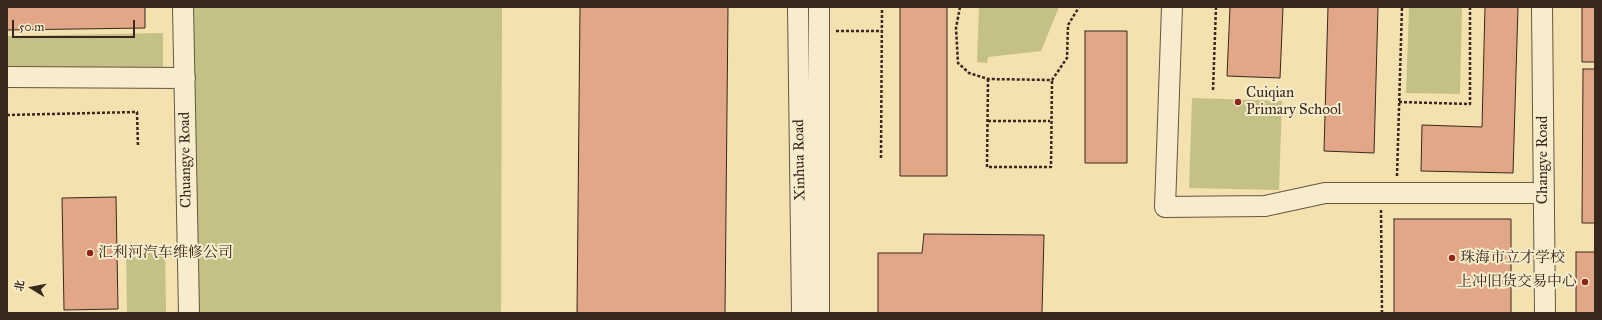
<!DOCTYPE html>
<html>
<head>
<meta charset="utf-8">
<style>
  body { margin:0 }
  #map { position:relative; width:1602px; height:320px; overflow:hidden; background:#f3e1b0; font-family:"IM FELL Great Primer","Noto Serif SC",serif }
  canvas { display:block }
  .frame { position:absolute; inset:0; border:8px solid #38281d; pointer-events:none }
  .north { position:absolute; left:12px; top:268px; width:40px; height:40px; -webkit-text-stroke:3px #f7eccc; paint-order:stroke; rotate:280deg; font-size:11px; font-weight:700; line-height:16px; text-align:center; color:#38281d }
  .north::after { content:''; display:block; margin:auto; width:14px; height:18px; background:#38281d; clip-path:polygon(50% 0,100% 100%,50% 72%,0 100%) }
  .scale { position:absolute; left:12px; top:20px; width:123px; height:18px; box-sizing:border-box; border:2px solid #38281d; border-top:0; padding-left:5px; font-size:12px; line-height:14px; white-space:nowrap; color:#38281d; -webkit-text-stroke:3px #f7eccc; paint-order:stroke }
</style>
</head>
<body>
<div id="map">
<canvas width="1602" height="320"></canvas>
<div class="frame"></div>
<div class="north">北</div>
<div class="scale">50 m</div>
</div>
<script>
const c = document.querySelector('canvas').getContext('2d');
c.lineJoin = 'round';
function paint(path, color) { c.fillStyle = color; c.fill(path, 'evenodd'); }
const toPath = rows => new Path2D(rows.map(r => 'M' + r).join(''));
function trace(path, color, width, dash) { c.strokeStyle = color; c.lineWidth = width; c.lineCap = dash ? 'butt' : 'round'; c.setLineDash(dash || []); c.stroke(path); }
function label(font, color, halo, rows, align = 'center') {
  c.font = font + ' "IM FELL Great Primer","Noto Serif SC",serif'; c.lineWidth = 4; c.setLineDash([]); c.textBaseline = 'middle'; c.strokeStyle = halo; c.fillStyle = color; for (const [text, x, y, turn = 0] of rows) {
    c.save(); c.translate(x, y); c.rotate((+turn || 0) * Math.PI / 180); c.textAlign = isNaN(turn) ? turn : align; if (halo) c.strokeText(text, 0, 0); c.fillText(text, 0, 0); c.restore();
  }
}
paint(toPath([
  [184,7,502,7,501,313,189,313],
  [979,7,1059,7,1041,51,988,57,987,63,977,62],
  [1409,7,1462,7,1460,94,1406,93],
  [163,33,163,68,7,70,7,36],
  [1192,98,1282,101,1279,190,1189,188],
  [165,245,166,313,127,313,126,246]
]), '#c3c186');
const building = toPath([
  [7,7,145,7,145,28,7,30,7,7],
  [580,7,728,7,725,313,577,313,580,7],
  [900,7,947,7,947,176,900,176,900,7],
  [1230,7,1283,7,1280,78,1227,76,1230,7],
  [1328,7,1378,7,1374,153,1324,151,1328,7],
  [1485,7,1518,7,1513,173,1421,171,1422,125,1482,127,1485,7],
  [1582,7,1595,7,1595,62,1582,62,1582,7],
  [1085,31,1127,31,1127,163,1085,163,1085,31],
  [1583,69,1595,69,1595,223,1582,223,1583,69],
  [116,197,118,309,64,310,62,198,116,197],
  [1394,219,1511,219,1511,313,1394,313,1394,219],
  [924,234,1044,235,1042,313,878,313,878,253,922,253,924,234],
  [1576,252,1595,252,1595,313,1576,313,1576,252]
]);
paint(building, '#e2a787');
trace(building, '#38281d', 1);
const minor = toPath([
  [183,7,189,313],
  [798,7,802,313],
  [819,7,819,313],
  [1172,7,1165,207,1265,206,1325,193,1544,193],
  [1542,7,1545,313],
  [7,77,185,78]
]);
trace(minor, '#675642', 22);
trace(toPath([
  [960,7,956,28,958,63,969,73,988,79,1052,80,1067,58,1068,25,1079,7],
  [836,31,882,31],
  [988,79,987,167,1051,167,1052,80],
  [1213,90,1216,7],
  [1399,102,1470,104,1470,7],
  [7,115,137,112,138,147],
  [988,121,1050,121],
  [881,158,882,7],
  [1397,176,1402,7],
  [1381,210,1382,313]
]), '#38281d', 2.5, [3, 2]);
trace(minor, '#f7eccc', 20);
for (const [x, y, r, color] of [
  [1238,102,4,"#8f2418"],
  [90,253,4,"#8f2418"],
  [1452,258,4,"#8f2418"],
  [1585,282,4,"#8f2418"]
]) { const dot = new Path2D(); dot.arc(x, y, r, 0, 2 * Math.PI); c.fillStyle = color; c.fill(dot); trace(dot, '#f7eccc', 1.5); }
label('15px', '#38281d', '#f7eccc', [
  ["Cuiqian",1246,93],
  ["Primary School",1246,110],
  ["汇利河汽车维修公司",98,253],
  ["珠海市立才学校",1460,258],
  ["上冲旧货交易中心",1577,282,"right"]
], 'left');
label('15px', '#38281d', '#f7eccc', [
  ["Chuangye Road",186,160,-91],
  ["Xinhua Road",800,160,-91],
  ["Changye Road",1543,160,-90]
]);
</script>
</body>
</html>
